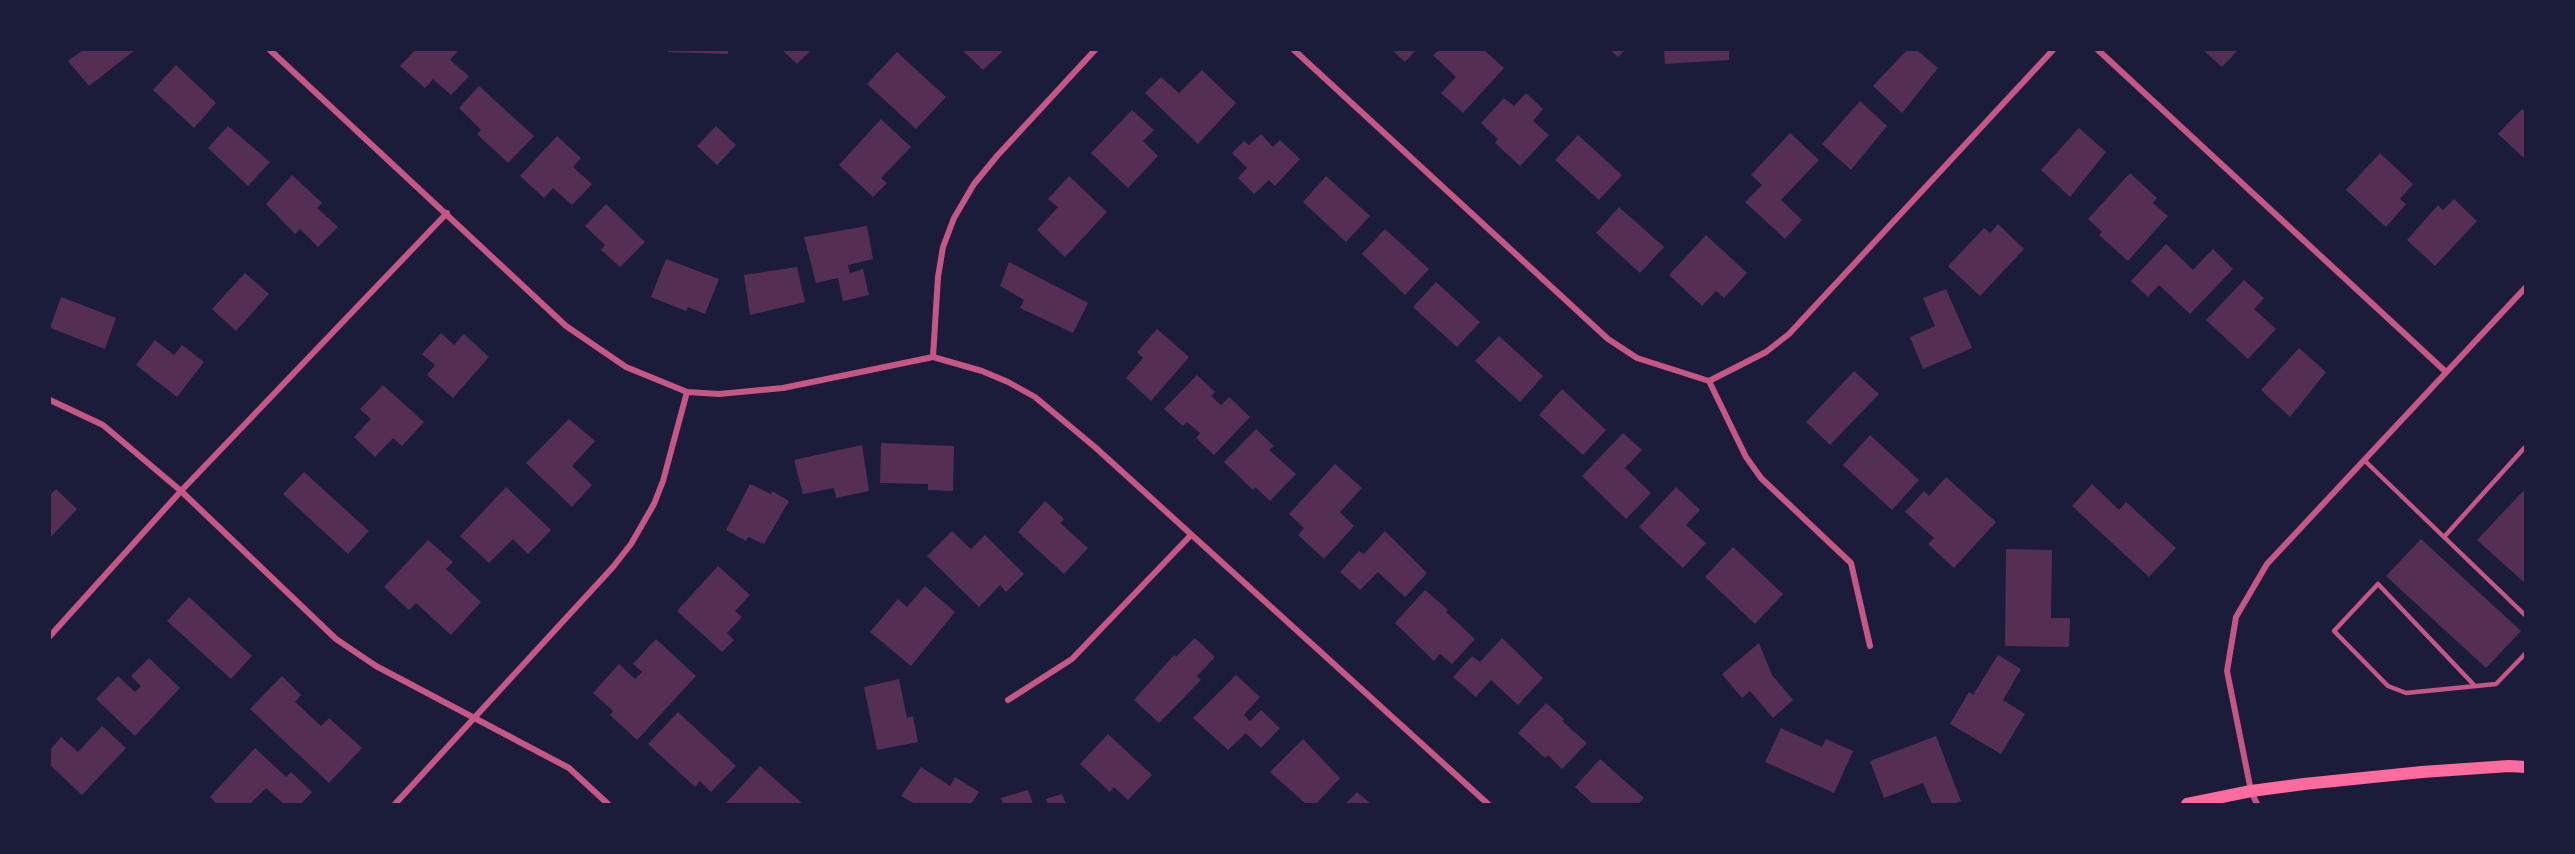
<!DOCTYPE html>
<html>
<head>
<meta charset="utf-8">
<style>
  body { margin:0 }
  #map { position:relative; width:2575px; height:854px; overflow:hidden; background:#1b1b3a; font-family:"Asap Condensed",sans-serif }
  canvas { display:block }
  .frame { position:absolute; inset:0; border:51px solid #1b1b3a; pointer-events:none }
</style>
</head>
<body>
<div id="map">
<canvas width="2575" height="854"></canvas>
<div class="frame"></div>
</div>
<script>
const c = document.querySelector('canvas').getContext('2d');
c.lineJoin = 'round';
function paint(path, color) { c.fillStyle = color; c.fill(path, 'evenodd'); }
const toPath = rows => new Path2D(rows.map(r => 'M' + r).join(''));
function trace(path, color, width, dash) { c.strokeStyle = color; c.lineWidth = width; c.lineCap = dash ? 'butt' : 'round'; c.setLineDash(dash || []); c.stroke(path); }
paint(toPath([
  [83,50,135,50,89,86,68,61],
  [415,50,459,50,450,60,469,76,451,95,433,79,425,88,400,66],
  [668,50,728,50,728,54,668,52],
  [782,50,811,50,797,64],
  [962,50,1000,50,1002,52,983,70],
  [1392,50,1416,50,1405,62],
  [1439,50,1484,50,1504,68,1463,113,1441,93,1456,77,1433,55],
  [1610,50,1625,50,1618,57],
  [1664,50,1729,50,1729,60,1665,64],
  [1907,50,1917,50,1938,68,1902,113,1873,86],
  [2203,50,2238,50,2222,67],
  [897,52,946,97,916,129,867,84],
  [176,65,216,103,194,128,153,90],
  [1202,70,1236,103,1198,144,1145,93,1161,77,1179,93],
  [479,86,534,136,508,163,477,134,481,130,459,108],
  [1526,93,1543,109,1533,121,1549,135,1520,166,1495,143,1498,139,1481,123,1504,98,1514,106],
  [1860,101,1887,126,1851,170,1822,144],
  [2522,109,2526,112,2526,160,2498,134],
  [1132,110,1154,130,1143,141,1158,156,1128,188,1091,153],
  [881,119,911,147,881,178,887,183,873,197,839,165],
  [228,126,270,162,248,186,208,148],
  [716,126,736,145,717,165,697,146],
  [2079,128,2106,152,2070,197,2041,170],
  [1790,133,1819,160,1781,200,1802,220,1785,239,1745,202,1762,185,1751,175],
  [1261,134,1273,147,1280,140,1300,159,1275,186,1269,180,1254,194,1238,178,1247,168,1232,153,1244,141,1249,145],
  [1578,135,1622,175,1599,200,1555,160],
  [557,136,581,158,573,167,592,184,572,205,553,188,544,198,520,176],
  [2380,153,2413,184,2400,199,2406,204,2386,227,2346,190],
  [2130,173,2157,198,2153,203,2168,216,2128,261,2099,235,2102,232,2088,219],
  [292,175,322,203,317,208,338,227,318,247,300,229,295,234,266,204],
  [1069,176,1107,212,1065,257,1037,230,1058,207,1048,199],
  [1326,176,1370,216,1346,242,1303,202],
  [2454,199,2477,221,2435,266,2407,240,2438,205,2443,210],
  [606,204,645,242,620,267,601,250,605,245,585,226],
  [1619,207,1664,247,1640,273,1596,233],
  [1998,224,2024,249,1980,296,1948,266,1984,228,1990,233],
  [867,226,873,259,848,265,850,273,863,269,869,295,843,301,838,278,816,283,804,237],
  [1385,229,1429,269,1405,295,1362,254],
  [1706,235,1747,273,1724,298,1716,291,1702,306,1669,275],
  [2166,244,2193,270,2213,249,2233,269,2190,314,2159,285,2148,297,2131,281],
  [666,259,719,279,705,314,688,307,686,311,651,297],
  [1009,262,1088,303,1073,333,1020,308,1024,300,1000,286],
  [797,267,805,302,750,315,744,275],
  [245,273,269,294,236,331,212,309],
  [2244,280,2264,298,2254,309,2276,329,2248,359,2206,320],
  [1436,282,1480,322,1457,347,1413,307],
  [1946,289,1972,348,1923,369,1910,337,1935,326,1923,298],
  [61,297,116,318,105,349,50,328],
  [1157,329,1189,357,1151,401,1126,378,1143,358,1137,352],
  [441,333,454,345,464,334,489,357,453,398,427,375,435,365,422,354],
  [1499,336,1543,376,1520,402,1475,361],
  [155,340,174,355,182,345,204,362,177,397,136,365],
  [2299,348,2326,372,2290,417,2261,390],
  [1854,371,1879,394,1830,445,1806,422],
  [1197,375,1215,392,1211,396,1221,405,1229,397,1250,417,1214,455,1196,438,1200,433,1187,422,1183,426,1164,409],
  [383,385,424,422,402,446,393,438,375,457,354,437,371,419,360,409],
  [1562,389,1606,430,1583,455,1539,415],
  [569,419,595,441,572,466,592,485,572,507,526,463],
  [1256,429,1274,446,1269,450,1296,474,1270,501,1255,487,1253,490,1224,462],
  [1623,433,1642,450,1625,468,1651,493,1626,519,1582,476],
  [1870,435,1919,480,1892,510,1843,465],
  [881,443,954,446,953,491,928,490,928,484,880,483],
  [862,445,869,491,836,498,834,488,803,494,794,460],
  [1335,464,1362,488,1340,512,1354,526,1324,559,1298,535,1304,528,1289,514],
  [304,472,369,531,348,554,283,494],
  [1946,477,1996,522,1954,568,1928,544,1934,538,1905,512,1924,491,1929,496],
  [750,484,771,494,772,491,789,501,764,544,748,537,746,541,726,530],
  [2092,484,2119,510,2126,502,2176,548,2149,577,2072,506],
  [506,487,551,530,528,554,513,539,489,563,460,536],
  [1676,487,1700,510,1686,525,1706,543,1683,568,1639,527],
  [2526,488,2526,584,2477,540],
  [56,489,77,509,50,538,50,495],
  [1045,501,1064,519,1060,523,1088,548,1064,574,1018,532],
  [952,531,971,549,985,535,1024,574,1006,592,1000,585,979,607,927,556],
  [1385,531,1427,573,1405,597,1378,572,1360,590,1340,572,1359,551,1364,554],
  [2421,539,2521,631,2486,668,2386,576],
  [428,540,453,562,446,569,481,602,451,635,416,603,409,610,384,587],
  [1733,547,1783,594,1755,624,1705,577],
  [2006,549,2052,550,2051,618,2070,618,2069,647,2005,646],
  [718,566,750,595,735,611,742,617,727,633,734,640,722,652,677,611],
  [925,586,955,612,911,666,870,632,898,599,907,607],
  [1425,590,1448,610,1446,612,1475,639,1452,664,1440,654,1434,661,1395,623],
  [189,597,252,656,231,679,167,621],
  [1195,638,1215,657,1197,676,1201,680,1159,723,1134,700,1174,655,1176,657],
  [1502,638,1543,678,1518,705,1491,680,1476,697,1453,677,1472,656,1480,662],
  [656,639,696,676,637,740,610,715,613,711,593,693,619,664,635,679,642,672,633,664],
  [1759,643,1772,675,1793,700,1773,718,1750,691,1742,698,1722,674],
  [1998,655,2021,669,2003,700,2025,714,2001,754,1950,724,1969,692,1973,695],
  [149,658,180,688,135,736,96,699,118,676,135,692,141,686,131,676],
  [1236,675,1260,697,1244,715,1250,721,1261,710,1280,728,1261,748,1246,733,1228,750,1193,718],
  [282,676,301,695,295,702,321,726,329,718,362,748,329,783,250,709],
  [899,679,907,718,913,716,918,742,877,750,864,687],
  [1546,703,1564,719,1562,721,1587,743,1562,769,1548,755,1545,758,1518,733],
  [678,712,736,766,711,792,700,781,695,787,648,744],
  [102,726,126,748,82,795,50,765,50,750,61,737,78,752],
  [1781,728,1822,747,1826,739,1853,751,1834,793,1765,762],
  [1108,734,1152,775,1128,800,1114,787,1110,792,1080,764],
  [1936,736,1961,801,1953,804,1932,804,1923,783,1884,798,1870,761],
  [1303,739,1340,778,1316,804,1306,804,1270,772],
  [255,748,286,777,291,772,312,792,301,804,284,804,266,788,250,804,217,804,210,797],
  [1600,759,1644,798,1638,804,1593,804,1575,787],
  [760,766,803,804,725,804],
  [921,767,950,786,955,777,979,792,971,804,915,804,901,796],
  [1028,790,1033,804,1003,804,1001,798],
  [1357,792,1371,804,1345,804],
  [1062,794,1066,804,1048,804,1046,799]
]), '#542f53');
trace(toPath([
  [2364,460,2526,616],
  [2444,537,2526,446],
  [2475,686,2378,584,2334,631,2388,686,2406,693,2496,684,2526,653]
]), '#c65784', 4.5);
trace(toPath([
  [270,50,566,326,626,367,687,392,719,394,783,388,933,357,982,371,1008,382,1035,397,1096,448,1488,804],
  [1294,50,1608,339,1637,358,1709,381,1766,352,1789,334,2053,50],
  [2098,50,2446,372],
  [933,357,938,277,943,247,954,218,974,184,997,156,1095,50],
  [1709,381,1746,457,1761,478,1851,563,1870,646],
  [50,400,103,425,181,491,336,639,376,666,569,768,608,804],
  [50,636,181,491,447,213],
  [1008,700,1072,659,1191,535],
  [395,804,613,567,631,544,654,504,663,481,687,392],
  [2257,804,2251,791,2227,671,2236,617,2267,564,2526,287]
]), '#c65784', 6);
trace(toPath([
  [2187,804,2251,791,2304,784,2422,772,2509,766,2526,767]
]), '#ff6b9d', 12);
</script>
</body>
</html>
